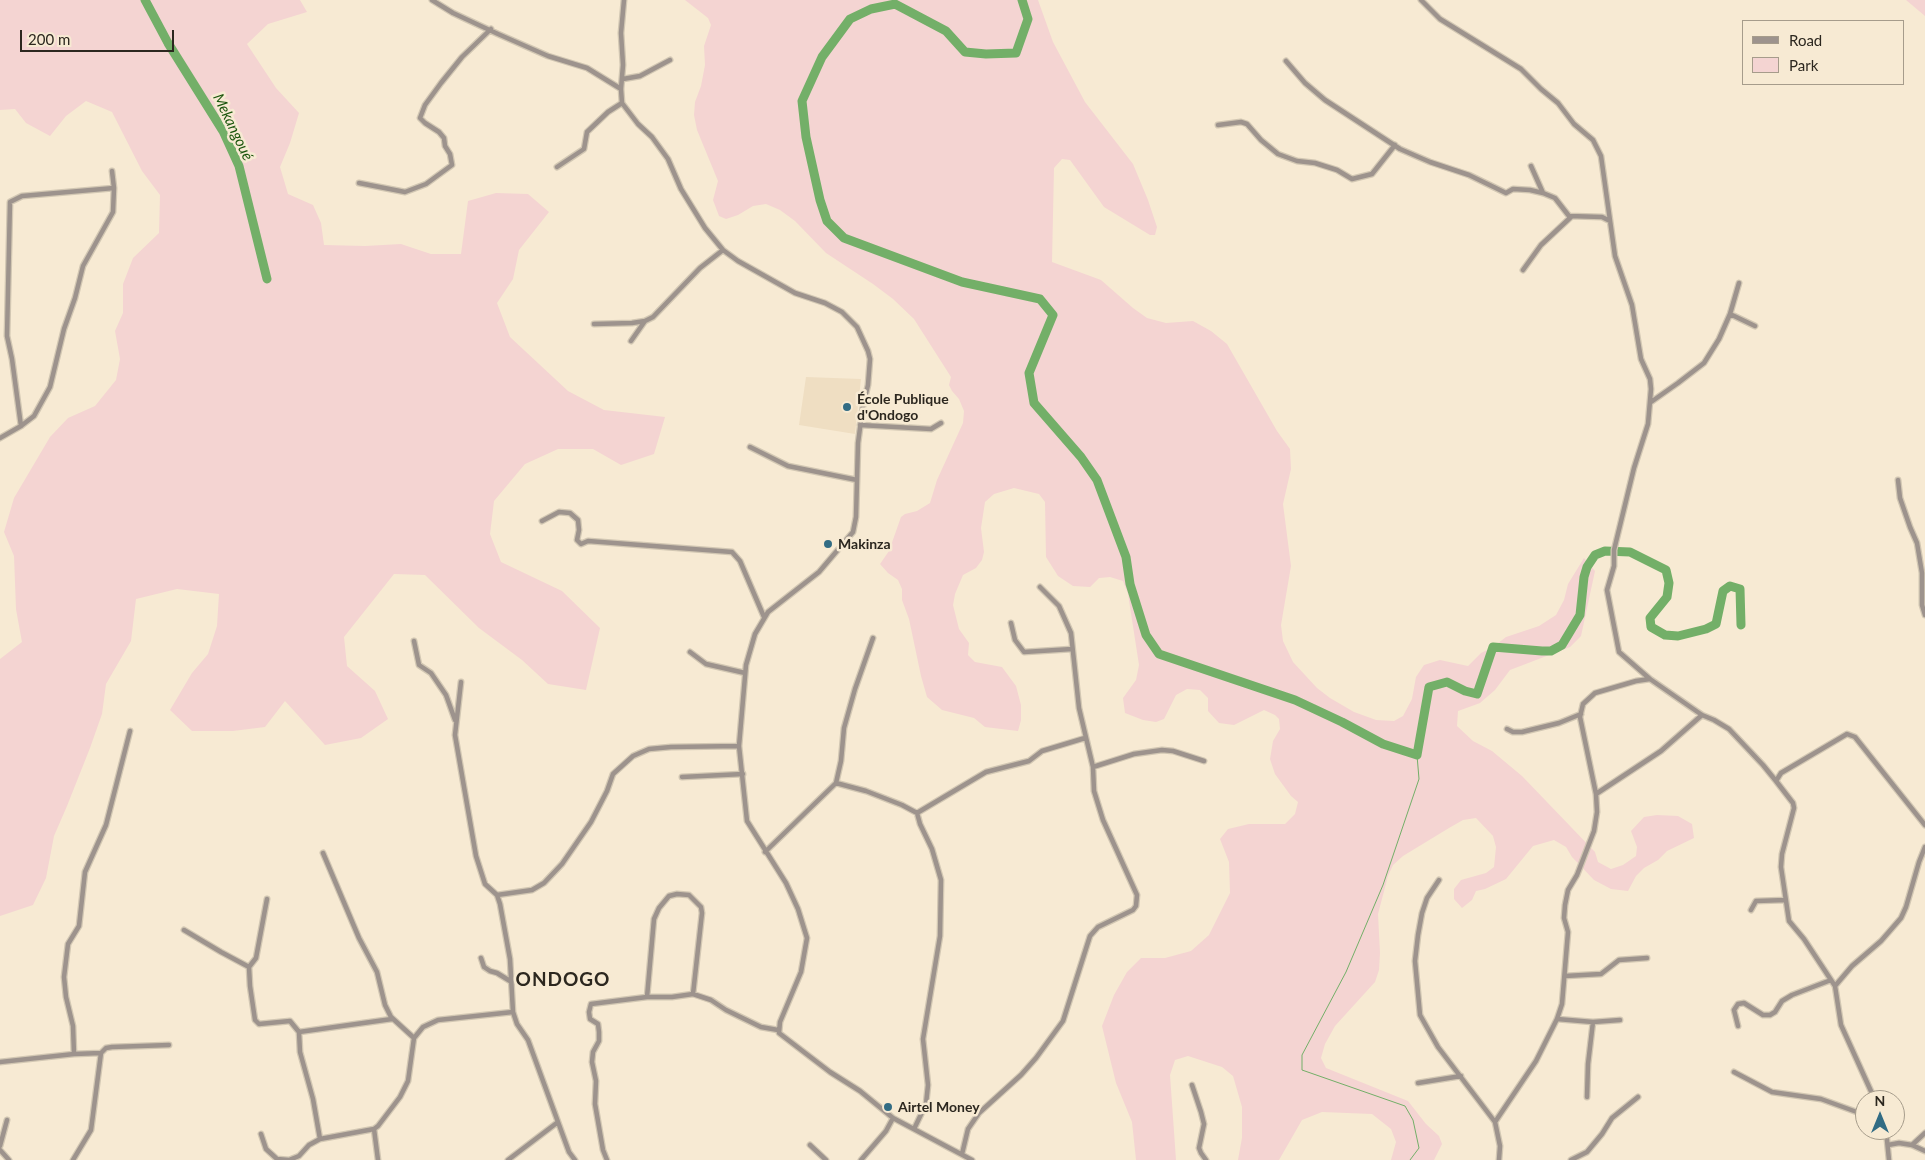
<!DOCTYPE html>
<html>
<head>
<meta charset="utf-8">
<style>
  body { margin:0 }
  #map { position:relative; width:1925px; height:1160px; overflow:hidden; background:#f7ead3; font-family:Lato,sans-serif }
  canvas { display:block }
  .legend { position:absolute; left:1742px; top:20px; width:162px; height:65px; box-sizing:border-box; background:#f7ead3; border:1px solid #a69c8b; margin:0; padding:6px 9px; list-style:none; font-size:15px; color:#2c271f }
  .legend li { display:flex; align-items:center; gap:10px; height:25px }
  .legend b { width:25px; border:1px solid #a69c8b }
  .north { position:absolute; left:1855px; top:1090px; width:50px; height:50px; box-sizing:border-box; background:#f7ead3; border:1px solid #a69c8b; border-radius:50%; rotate:0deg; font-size:14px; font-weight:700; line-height:20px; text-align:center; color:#2c271f }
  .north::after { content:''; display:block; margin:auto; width:18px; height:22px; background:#326c84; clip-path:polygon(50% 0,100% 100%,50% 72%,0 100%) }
  .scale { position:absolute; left:20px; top:30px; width:154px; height:22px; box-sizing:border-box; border:2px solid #2c271f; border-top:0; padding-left:6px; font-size:15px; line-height:18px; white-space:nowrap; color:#2c271f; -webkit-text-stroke:4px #f7ead3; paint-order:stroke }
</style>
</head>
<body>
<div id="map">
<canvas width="1925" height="1160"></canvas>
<ul class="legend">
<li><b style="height:6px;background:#9d938d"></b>Road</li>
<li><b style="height:14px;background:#f4d4d2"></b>Park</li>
</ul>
<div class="north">N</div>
<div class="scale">200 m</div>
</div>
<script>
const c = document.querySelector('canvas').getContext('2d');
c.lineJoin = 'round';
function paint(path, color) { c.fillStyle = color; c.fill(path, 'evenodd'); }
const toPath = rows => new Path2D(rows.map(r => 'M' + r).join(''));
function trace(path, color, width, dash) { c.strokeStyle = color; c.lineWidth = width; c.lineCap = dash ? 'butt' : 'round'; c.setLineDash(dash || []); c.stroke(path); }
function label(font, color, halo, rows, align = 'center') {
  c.font = font + ' Lato,sans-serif'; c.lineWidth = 5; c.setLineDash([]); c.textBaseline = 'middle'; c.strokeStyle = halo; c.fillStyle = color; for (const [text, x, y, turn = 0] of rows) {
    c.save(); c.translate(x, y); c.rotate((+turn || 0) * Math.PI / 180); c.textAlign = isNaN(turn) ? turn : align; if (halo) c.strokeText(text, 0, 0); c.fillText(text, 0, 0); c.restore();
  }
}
paint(toPath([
  [806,377,861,379,855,434,799,425]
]), '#efdec2');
paint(toPath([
  [0,0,300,0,307,12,268,24,247,44,276,88,299,113,290,143,280,167,288,194,313,205,321,223,324,245,365,246,401,244,431,254,461,254,468,201,496,193,528,194,549,212,519,250,513,279,497,303,510,337,568,391,604,410,665,417,654,454,621,465,593,449,558,449,525,464,494,501,490,534,501,562,562,591,600,628,586,690,548,684,522,660,479,628,425,575,394,574,344,637,347,666,375,691,388,719,361,738,325,745,285,701,265,727,233,731,192,731,170,710,192,673,208,654,217,626,219,594,177,589,136,599,131,641,106,684,102,714,90,748,67,806,54,836,46,878,33,905,0,916,0,659,22,642,16,609,14,556,4,532,14,498,50,437,68,418,95,406,116,380,120,359,115,331,123,313,123,284,133,258,159,233,160,195,142,171,112,112,86,101,66,116,50,136,26,123,15,109,0,110],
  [685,0,1038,0,1053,42,1085,102,1133,164,1148,200,1157,227,1155,235,1150,235,1104,207,1070,160,1062,159,1054,168,1052,262,1101,280,1133,308,1147,318,1166,323,1193,321,1211,331,1227,344,1277,431,1290,449,1291,469,1283,504,1291,566,1281,625,1283,641,1293,662,1317,688,1330,698,1354,712,1376,720,1394,721,1403,716,1412,699,1416,677,1424,665,1440,660,1468,666,1481,653,1493,647,1506,637,1539,626,1556,615,1564,600,1568,584,1584,558,1595,571,1581,636,1570,647,1510,670,1495,690,1480,703,1458,711,1457,726,1473,741,1492,751,1522,776,1595,852,1598,862,1611,869,1623,865,1636,856,1637,847,1631,831,1644,817,1657,815,1678,816,1692,824,1694,838,1667,851,1658,860,1644,868,1636,876,1628,891,1611,889,1594,880,1572,857,1566,847,1554,840,1533,846,1506,879,1485,889,1476,891,1472,900,1462,908,1454,899,1454,889,1461,880,1486,873,1494,867,1496,847,1493,836,1476,818,1463,820,1449,828,1403,856,1393,865,1388,876,1378,914,1380,953,1379,970,1375,982,1335,1026,1325,1044,1321,1058,1326,1068,1408,1101,1426,1124,1439,1136,1442,1144,1434,1160,1391,1160,1396,1142,1391,1129,1372,1114,1322,1112,1302,1120,1279,1160,1238,1160,1242,1138,1242,1107,1233,1076,1222,1067,1188,1056,1175,1060,1170,1075,1176,1160,1136,1160,1132,1122,1116,1083,1102,1026,1114,995,1127,972,1141,958,1165,958,1191,951,1209,935,1230,893,1229,862,1220,839,1228,829,1249,824,1285,824,1295,814,1298,802,1291,796,1275,774,1270,759,1273,741,1280,729,1279,719,1275,715,1264,710,1234,725,1219,723,1208,711,1208,698,1200,690,1187,689,1176,695,1164,719,1156,722,1143,720,1125,713,1123,698,1136,680,1139,665,1128,594,1123,581,1110,577,1099,578,1090,587,1073,586,1058,576,1046,557,1045,502,1039,494,1014,488,994,494,985,502,981,528,984,552,982,560,976,568,963,575,955,594,953,605,959,629,969,643,968,655,975,662,1002,667,1016,686,1021,705,1021,720,1018,731,985,727,974,718,942,710,927,697,921,676,909,619,902,600,902,589,898,580,888,573,880,564,889,551,901,517,905,514,917,511,930,503,937,480,963,423,964,411,959,399,952,391,949,385,951,377,914,319,893,299,873,284,826,253,795,221,780,210,766,204,753,206,738,215,726,219,719,216,713,200,718,181,697,130,694,115,695,102,701,86,705,65,704,46,711,25,708,18],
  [1906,0,1925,0,1925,16]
]), '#f4d4d2');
trace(toPath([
  [1410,1160,1419,1148,1413,1120,1405,1106,1302,1070,1302,1055,1346,972,1383,885,1419,779,1417,755]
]), '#73af68', 1);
trace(toPath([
  [145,0,168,43,223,131,239,166,267,279],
  [1022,0,1028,19,1016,53,986,54,965,52,946,31,895,4,871,9,850,19,822,57,802,101,806,137,820,200,827,221,844,238,962,282,1040,299,1053,315,1029,373,1034,403,1081,457,1097,480,1126,557,1130,584,1146,635,1159,654,1295,700,1342,722,1383,744,1417,755,1429,687,1447,682,1465,691,1477,694,1493,647,1542,651,1551,651,1562,645,1580,615,1584,577,1587,567,1595,555,1605,551,1630,552,1666,570,1669,583,1667,597,1650,618,1651,627,1665,635,1678,636,1706,629,1716,624,1723,591,1730,586,1740,589,1741,625]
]), '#73af68', 9);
const minor = toPath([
  [432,0,453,13,498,34,548,56,587,68,621,89],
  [624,0,621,33,623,65,621,89,622,103,638,124,652,137,668,159,681,189,705,228,723,250,738,261,795,293,825,303,842,312,857,327,868,351,870,359,868,385,863,406,858,443,856,517,853,532,819,572,768,612,755,634,746,665,739,746,747,821,786,883,798,909,807,938,801,972,780,1022,779,1033,830,1072,860,1091,893,1118,972,1160],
  [1421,0,1440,19,1521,69,1541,89,1558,103,1574,124,1593,140,1601,156,1615,256,1632,305,1641,359,1650,379,1651,389,1648,424,1634,468,1614,550,1614,566,1607,590,1619,652,1650,679],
  [1286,61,1305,83,1325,100,1400,149,1430,162,1469,175,1506,193,1513,189,1530,190,1543,193,1555,198,1569,216,1602,217,1610,221],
  [623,79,640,76,670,60],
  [1218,125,1241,122,1247,124,1261,140,1278,154,1297,161,1315,163,1337,170,1352,179,1372,174,1395,145],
  [1531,166,1543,193],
  [557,167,584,149,587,132,608,112,622,103],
  [359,183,405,192,426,184,452,165,450,154,445,146,444,138,439,132,425,123,420,118,425,105,441,83,462,57,491,29],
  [1523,270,1541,245,1571,217],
  [1730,314,1755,326],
  [594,324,632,323,645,321,653,317,700,268,723,250],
  [631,341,645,321],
  [1651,402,1678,383,1704,363,1719,339,1730,314,1739,283],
  [860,425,931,429,941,423],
  [21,426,12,359,7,336,10,202,22,196,114,188],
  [0,438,21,426,34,416,50,387,64,329,75,298,83,266,113,212,114,188,112,171],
  [750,447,788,466,857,480],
  [1898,480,1900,498,1910,527,1917,543,1922,573,1922,605,1925,615],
  [542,521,559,512,570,513,578,520,579,530,577,540,581,544,588,541,732,552,740,561,764,617],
  [1011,623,1015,640,1024,652,1072,649],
  [414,641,419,665,431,673,446,695,455,720],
  [690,652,706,664,745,673],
  [461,682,455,735,476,856,485,884,497,895,500,904,510,959,513,1012,517,1024,528,1040,569,1152,575,1160],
  [1507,729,1513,732,1522,732,1559,723,1581,714],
  [1093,767,1134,754,1162,750,1173,751,1204,761],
  [682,777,743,774],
  [1776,781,1793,803,1794,808,1782,854,1781,867,1789,921,1804,939,1835,986,1841,1025,1875,1100],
  [836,783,866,791,902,805,917,813,920,824,932,849,941,880,940,936,923,1039,928,1085,926,1104,914,1129],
  [1596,794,1661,751,1702,715],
  [917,813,986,772,1029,761,1042,751,1085,738],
  [765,852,836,783,841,761,844,728,855,689,873,638],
  [1439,880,1427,898,1422,913,1418,935,1415,961,1420,1015,1438,1047,1495,1122,1500,1146,1499,1160],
  [497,895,532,890,544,883,562,864,591,822,607,791,613,774,633,756,649,749,671,747,739,746],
  [267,899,256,958,249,967,250,986,255,1020,259,1024,290,1021,299,1032,300,1052,313,1099,320,1139],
  [1751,910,1756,901,1786,900],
  [184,930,221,952,249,967],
  [481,958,484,967,490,971,497,973,510,981],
  [1565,976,1601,974,1619,960,1647,958],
  [1835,986,1852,966,1881,941,1901,918,1906,907,1919,862,1925,847],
  [647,997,654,919,659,908,669,896,677,894,689,895,701,907,702,913,693,994],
  [1557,1019,1593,1022,1620,1020],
  [1738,1026,1734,1010,1738,1004,1744,1003,1763,1015,1770,1015,1775,1012,1782,1001,1792,995,1831,980],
  [299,1032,392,1019],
  [414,1038,423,1027,438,1020,513,1012],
  [74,1054,101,1053,106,1048,112,1047,169,1045],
  [0,1062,74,1054,73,1026,66,997,64,977,68,944,79,926,85,872,106,825,130,731],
  [1734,1072,1772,1092,1821,1099,1865,1115],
  [1418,1083,1461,1076],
  [1192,1085,1201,1112,1204,1124,1199,1148,1201,1153,1206,1160],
  [1587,1097,1588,1064,1593,1022],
  [1495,1122,1536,1061,1557,1019,1562,1004,1568,932,1564,918,1565,905,1568,890,1577,875,1594,831,1597,812,1596,794,1580,717,1583,704,1595,693,1636,681,1650,679,1702,715,1714,720,1729,729,1763,765,1776,781,1781,773,1847,734,1855,737,1925,825],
  [374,1129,378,1160],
  [1886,1130,1889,1160],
  [261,1134,266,1149,277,1159,289,1160,299,1156,309,1145,320,1139,374,1129,378,1126,400,1097,408,1081,414,1038,391,1017,385,1005,377,972,359,938,323,853],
  [810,1145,826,1160],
  [1888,1145,1899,1143,1912,1145,1925,1151],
  [1912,1145,1925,1133],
  [0,1146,7,1120],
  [0,1150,9,1160],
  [962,1154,968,1129,979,1113,1021,1075,1036,1058,1063,1021,1090,936,1098,927,1133,910,1136,906,1137,895,1103,820,1094,791,1093,767,1079,708,1071,633,1059,606,1040,587],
  [73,1160,91,1130,101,1053],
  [508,1160,558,1122],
  [607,1160,603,1150,595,1104,596,1081,592,1062,593,1052,599,1041,599,1032,598,1024,590,1019,589,1012,591,1004,647,997,672,997,693,994,711,1000,726,1010,761,1027,778,1030],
  [861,1160,886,1131,893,1118],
  [1571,1160,1587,1152,1602,1134,1612,1118,1638,1097]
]);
trace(minor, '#d2c7b3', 7);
trace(minor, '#9d938d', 4.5);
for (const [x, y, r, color] of [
  [847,407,5,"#326c84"],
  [828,544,5,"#326c84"],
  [888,1107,5,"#326c84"]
]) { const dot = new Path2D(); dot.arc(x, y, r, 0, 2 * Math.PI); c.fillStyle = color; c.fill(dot); trace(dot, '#f7ead3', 2); }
label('bold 14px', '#2c271f', '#f7ead3', [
  ["École Publique",857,399],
  ["d'Ondogo",857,415],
  ["Makinza",838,544],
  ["Airtel Money",898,1107]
], 'left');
label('italic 15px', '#1b560d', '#f7ead3', [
  ["Mekangoué",233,127,64]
]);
c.letterSpacing = '1px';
label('bold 19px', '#2c271f', '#f7ead3', [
  ["ONDOGO",563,980]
]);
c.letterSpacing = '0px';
</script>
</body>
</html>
